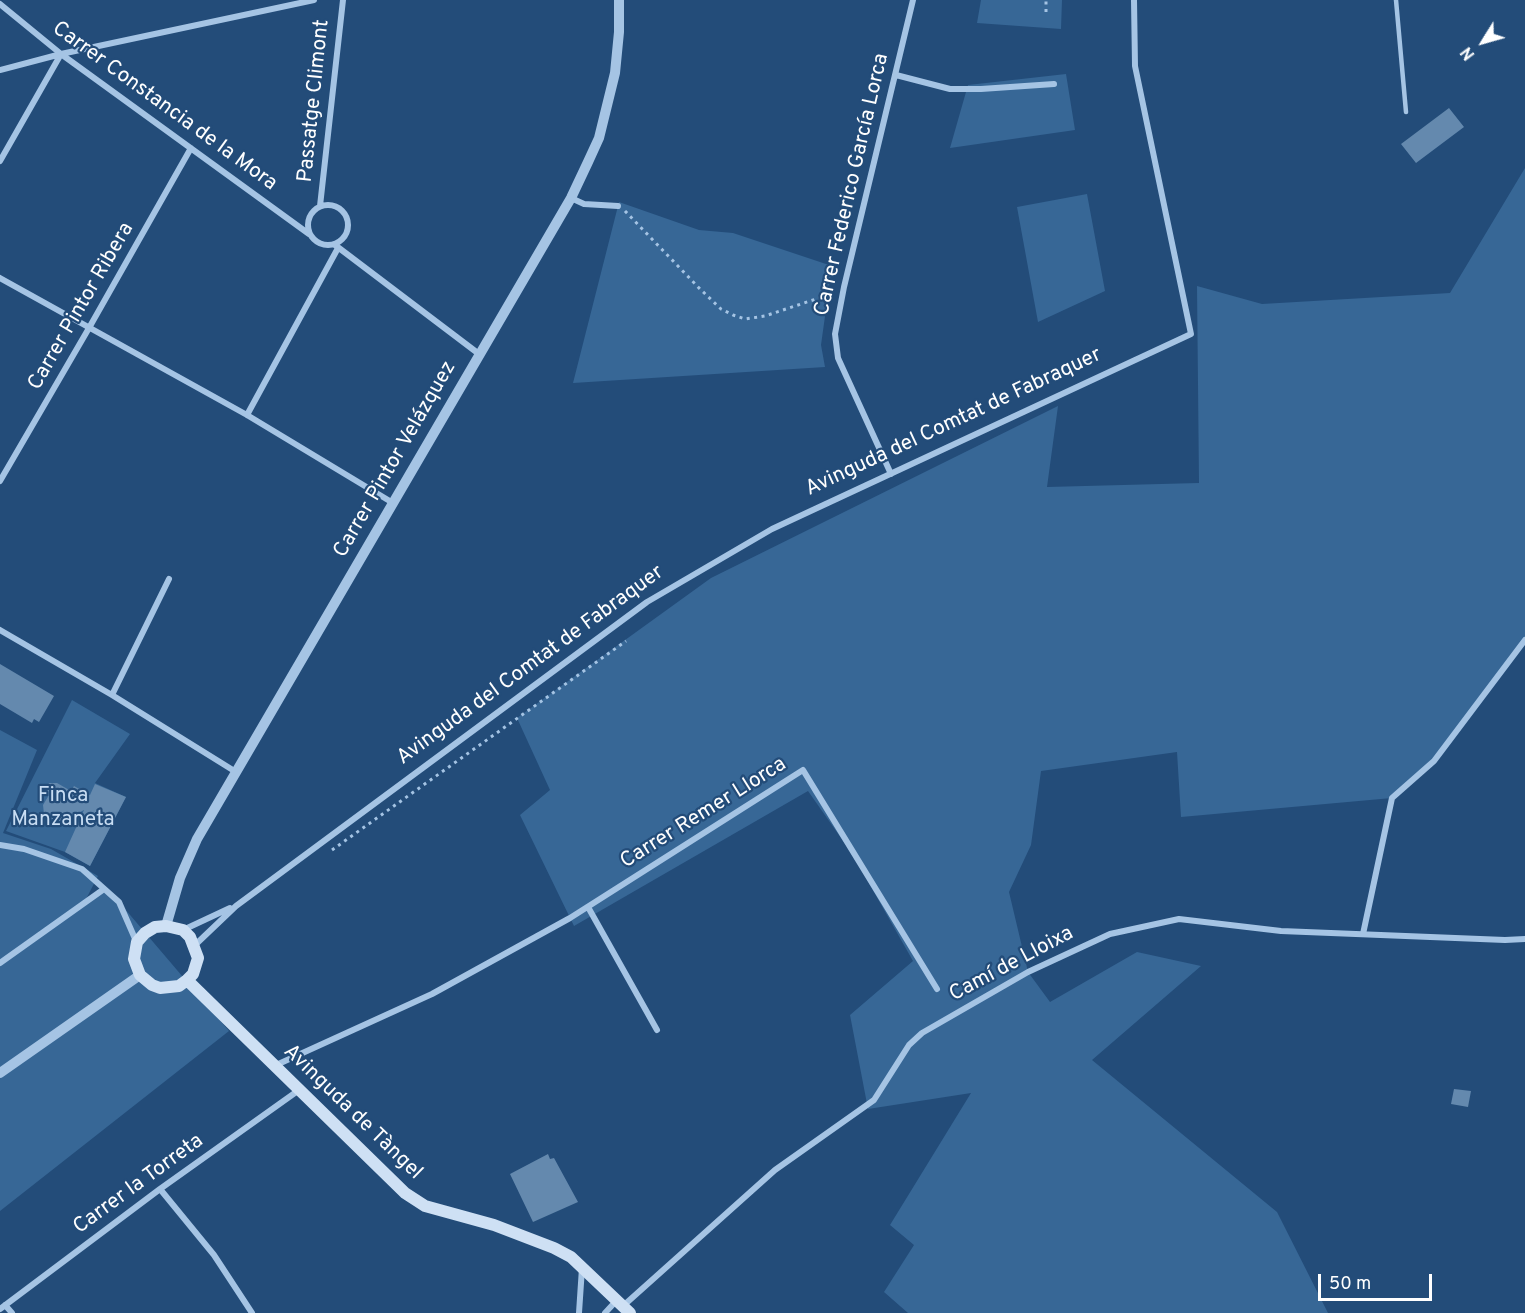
<!DOCTYPE html>
<html>
<head>
<meta charset="utf-8">
<style>
  body { margin:0 }
  #map { position:relative; width:1525px; height:1313px; overflow:hidden; background:#234c79; font-family:Overpass,sans-serif }
  canvas { display:block }
  .north { position:absolute; left:1453px; top:12px; width:60px; height:60px; -webkit-text-stroke:4px #234c79; paint-order:stroke; rotate:233deg; font-size:16px; font-weight:700; line-height:24px; text-align:center; color:#fff }
  .north::after { content:''; display:block; margin:auto; width:21px; height:27px; background:#fff; clip-path:polygon(50% 0,100% 100%,50% 72%,0 100%) }
  .scale { position:absolute; left:1318px; top:1274px; width:114px; height:27px; box-sizing:border-box; border:3px solid #fff; border-top:0; padding-left:8px; font-size:18px; line-height:21px; white-space:nowrap; color:#fff; -webkit-text-stroke:4px #234c79; paint-order:stroke }
</style>
</head>
<body>
<div id="map">
<canvas width="1525" height="1313"></canvas>
<div class="north">N</div>
<div class="scale">50 m</div>
</div>
<script>
const c = document.querySelector('canvas').getContext('2d');
c.lineJoin = 'round';
function paint(path, color) { c.fillStyle = color; c.fill(path, 'evenodd'); }
const toPath = rows => new Path2D(rows.map(r => 'M' + r).join(''));
function trace(path, color, width, dash) { c.strokeStyle = color; c.lineWidth = width; c.lineCap = dash ? 'butt' : 'round'; c.setLineDash(dash || []); c.stroke(path); }
function label(font, color, halo, rows, align = 'center') {
  c.font = font + ' Overpass,sans-serif'; c.lineWidth = 4.5; c.setLineDash([]); c.textBaseline = 'middle'; c.strokeStyle = halo; c.fillStyle = color; for (const [text, x, y, turn = 0] of rows) {
    c.save(); c.translate(x, y); c.rotate((+turn || 0) * Math.PI / 180); c.textAlign = isNaN(turn) ? turn : align; if (halo) c.strokeText(text, 0, 0); c.fillText(text, 0, 0); c.restore();
  }
}
paint(toPath([
  [981,0,1062,0,1061,29,977,23],
  [1066,74,1075,130,950,148,968,85],
  [1525,168,1525,640,1434,761,1392,798,1181,817,1177,752,1041,771,1031,845,1009,892,1028,972,1050,1002,1137,952,1201,966,1092,1060,1277,1212,1328,1313,908,1313,884,1292,914,1245,890,1225,971,1093,868,1109,850,1015,913,961,853,855,808,791,574,926,520,815,550,790,517,718,711,578,1058,406,1047,487,1199,483,1197,286,1262,304,1450,293],
  [1087,194,1105,291,1038,322,1017,207],
  [619,202,699,230,733,233,832,266,821,345,825,367,573,383],
  [72,700,130,734,95,783,126,797,90,866,65,852,6,831],
  [0,730,37,750,3,833,51,849,98,876,84,903,104,889,119,902,229,1031,0,1211]
]), '#376796');
paint(toPath([
  [1449,108,1464,127,1416,163,1401,144],
  [0,664,54,696,39,722,34,719,32,723,0,704],
  [49,783,57,783,71,791,74,786,90,795,95,784,126,797,90,866,65,852,84,810,59,823,44,814,43,805,49,795,44,791],
  [1454,1089,1471,1091,1468,1107,1451,1104],
  [548,1154,550,1159,554,1158,578,1202,533,1222,510,1174]
]), '#6489ae');
trace(toPath([
  [1046,12,1046,0],
  [625,211,700,289,721,309,733,315,745,319,765,316,828,295],
  [332,850,626,641]
]), '#a5c4e4', 3, [3, 4.5]);
trace(toPath([
  [1396,0,1406,112]
]), '#a5c4e4', 4.5);
trace(toPath([
  [0,4,61,54,309,234],
  [0,70,61,54,314,0],
  [896,75,950,89,981,89,1054,84],
  [0,161,61,54],
  [571,198,584,204,618,206],
  '308 225a20 20 0 1 1 40 0a20 20 0 1 1-40 0Z',
  [320,206,343,0],
  [335,245,479,354],
  [0,278,247,415,393,503],
  [247,415,338,248],
  [891,474,838,358,835,334,844,287,913,0],
  [0,481,89,328,191,148],
  [0,630,112,695,236,772],
  [112,695,169,579],
  [0,845,24,849,82,869,119,902,136,941],
  [588,907,657,1030],
  [183,930,230,908],
  [1363,934,1392,798,1434,761,1525,640],
  [194,946,236,906,647,602,772,529,1191,334,1135,66,1134,0],
  [0,963,104,889],
  [274,1066,432,994,570,918,803,770,937,989],
  [160,1189,214,1255,252,1313],
  [5,1305,12,1313],
  [623,1306,775,1170,874,1100,909,1045,922,1033,1028,972,1110,934,1179,919,1281,931,1505,940,1525,939],
  [0,1309,160,1189,299,1090],
  [579,1313,582,1268],
  [605,1313,617,1300]
]), '#a5c4e4', 6);
trace(toPath([
  [166,926,180,878,197,839,571,198,588,162,599,138,615,73,619,32,619,0],
  [0,1073,140,975]
]), '#a5c4e4', 10);
trace(toPath([
  [166,926,183,930,190,937,198,958,193,974,187,980,179,986,160,988,152,985,140,975,134,959,137,942,145,933,155,927,166,926],
  [187,980,405,1193,425,1206,494,1225,554,1248,571,1257,630,1313]
]), '#cee0f4', 12);
label('21px', '#fff', '#234c79', [
  ["Passatge Climont",315,101,-84],
  ["Carrer Constancia de la Mora",164,107,36],
  ["Carrer Federico García Lorca",853,185,-77],
  ["Carrer Pintor Ribera",82,307,-60],
  ["Avinguda del Comtat de Fabraquer",954,423,-25],
  ["Carrer Pintor Velázquez",396,460,-60],
  ["Avinguda del Comtat de Fabraquer",531,666,-36],
  ["Carrer Remer Llorca",704,814,-32],
  ["Camí de Lloixa",1012,965,-28],
  ["Avinguda de Tàngel",352,1113,44],
  ["Carrer la Torreta",139,1185,-36]
]);
label('21px', '#c8ddf3', '#234c79', [
  ["Finca",63,797],
  ["Manzaneta",63,821]
]);
</script>
</body>
</html>
